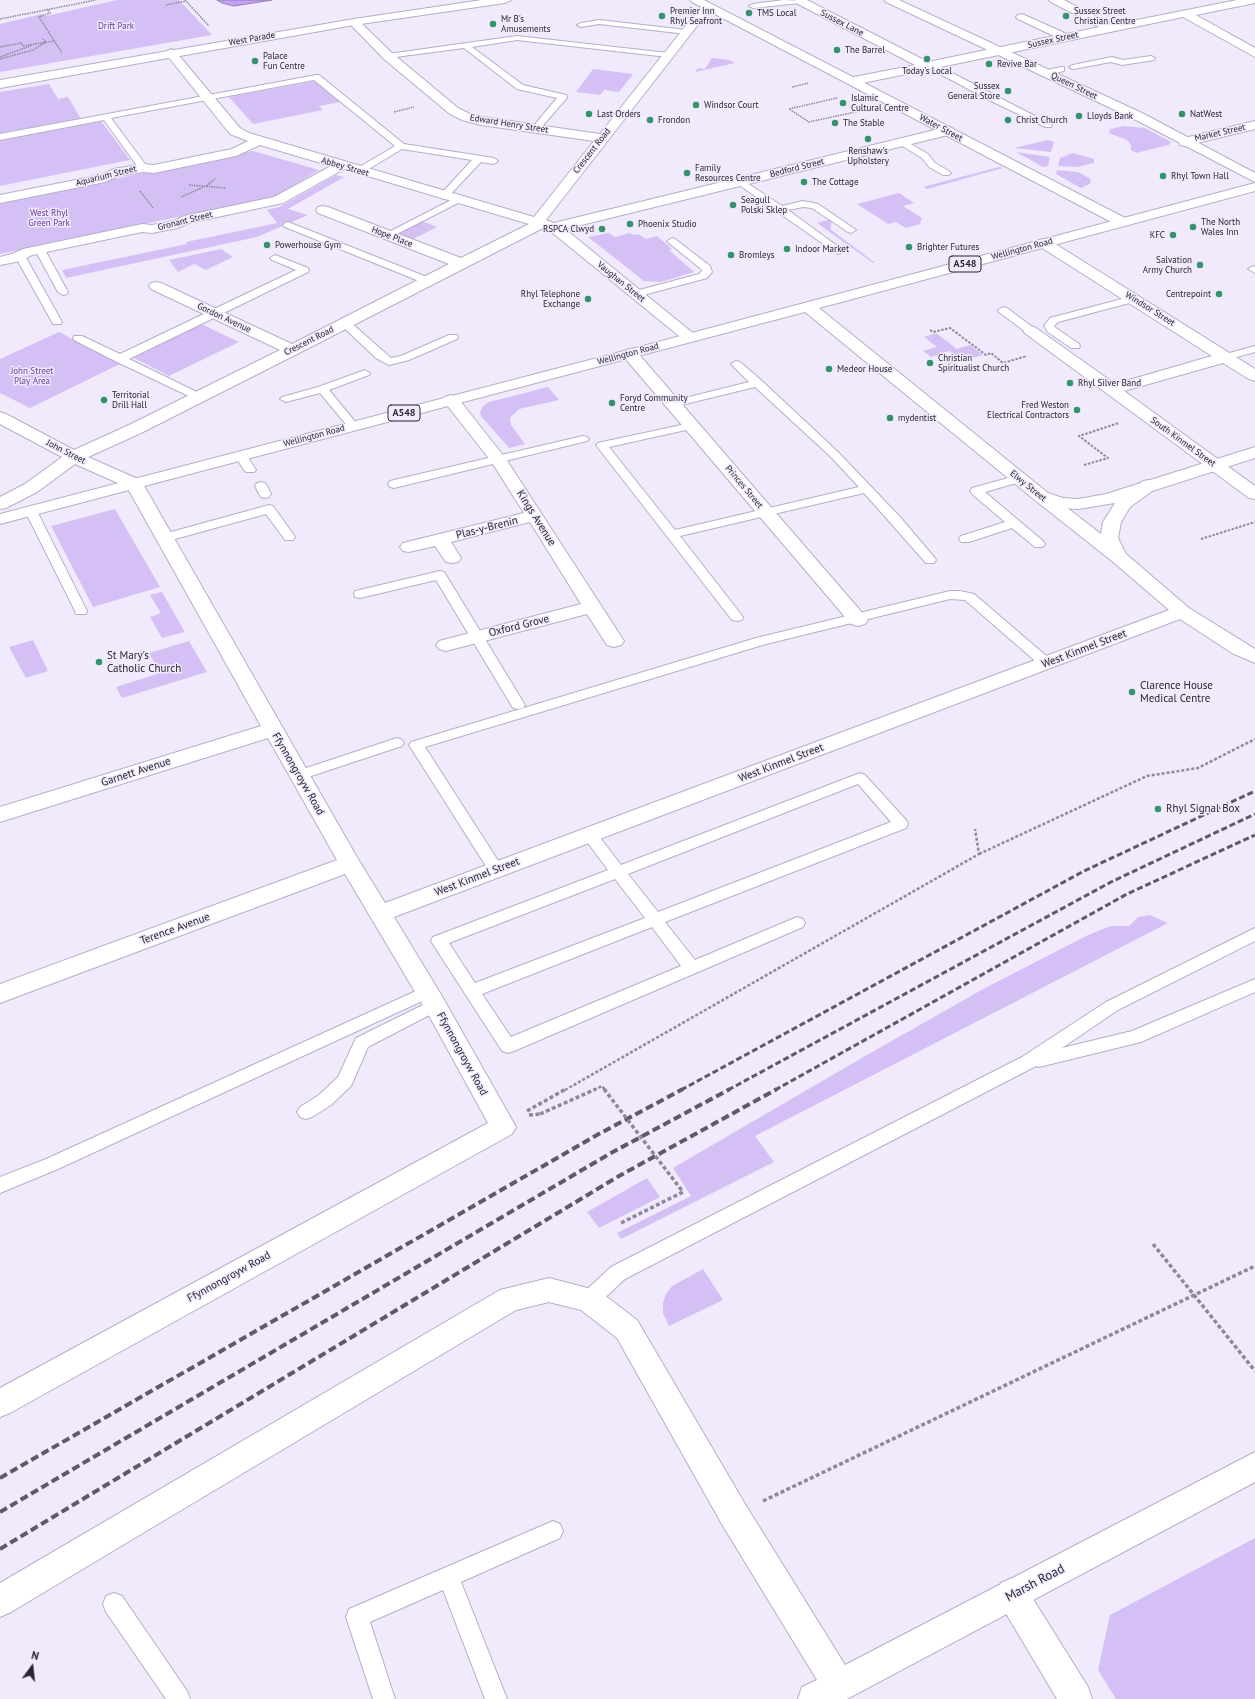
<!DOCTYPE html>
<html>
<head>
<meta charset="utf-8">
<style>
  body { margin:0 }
  #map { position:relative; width:1255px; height:1699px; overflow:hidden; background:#f0eafc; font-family:"PT Sans",sans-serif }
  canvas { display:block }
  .north { position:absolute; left:12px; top:1647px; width:40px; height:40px; -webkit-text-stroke:3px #f0eafc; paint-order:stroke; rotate:15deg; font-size:11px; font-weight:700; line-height:16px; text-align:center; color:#292530 }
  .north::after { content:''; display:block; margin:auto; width:14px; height:18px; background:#292530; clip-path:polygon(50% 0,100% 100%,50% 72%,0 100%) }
</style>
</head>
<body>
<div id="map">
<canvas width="1255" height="1699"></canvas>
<div class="north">N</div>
</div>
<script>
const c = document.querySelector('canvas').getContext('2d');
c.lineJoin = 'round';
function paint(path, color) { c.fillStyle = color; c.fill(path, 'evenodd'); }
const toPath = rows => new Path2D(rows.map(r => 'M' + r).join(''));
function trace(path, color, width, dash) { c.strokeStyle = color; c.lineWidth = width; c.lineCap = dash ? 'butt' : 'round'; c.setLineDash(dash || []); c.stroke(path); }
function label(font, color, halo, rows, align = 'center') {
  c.font = font + ' "PT Sans",sans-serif'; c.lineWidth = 3; c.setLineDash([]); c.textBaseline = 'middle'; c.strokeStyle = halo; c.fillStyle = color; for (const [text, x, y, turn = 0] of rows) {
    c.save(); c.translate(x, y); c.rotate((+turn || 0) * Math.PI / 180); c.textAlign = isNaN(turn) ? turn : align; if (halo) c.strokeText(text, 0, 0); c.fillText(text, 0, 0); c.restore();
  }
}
paint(toPath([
  [117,0,179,0,212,35,0,72,0,24,42,14,46,16],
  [712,58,730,60,735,63,695,72,698,68,705,69],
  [593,69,633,74,619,92,604,90,600,95,576,92],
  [316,81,341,102,319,106,323,110,253,124,229,97],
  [49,84,58,99,68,97,81,119,0,133,0,92],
  [101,121,130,160,0,186,0,140],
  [1124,126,1145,128,1171,142,1169,145,1136,153,1131,150,1131,145,1127,140,1109,133,1110,129],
  [1048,140,1054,142,1051,152,1014,148],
  [253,151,319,170,277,195,269,198,0,254,0,202],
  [1016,152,1050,157,1048,166,1043,167],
  [1073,153,1094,159,1094,163,1077,167,1058,166,1060,158],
  [999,167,1003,168,927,189,923,187],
  [1057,170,1078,172,1091,179,1090,184,1081,188,1056,174],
  [336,175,344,177,288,209,308,215,257,237,66,278,62,270,187,244,186,242,277,223,267,210,279,207],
  [899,193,914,203,903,206,922,218,920,224,906,228,896,222,888,224,857,204],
  [831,219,832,221,830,229,874,262,873,263,817,223],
  [422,221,437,227,413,239,398,234],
  [609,233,615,237,630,233,633,235,638,234,646,239,657,236,672,249,669,250,694,272,661,282,644,281,588,237],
  [221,249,233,257,206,270,194,264,178,272,169,260],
  [199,323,239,342,169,376,130,356],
  [59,332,120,364,30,408,0,393,0,359],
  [936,333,957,349,970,345,983,355,950,364,948,362,959,359,949,351,931,357,923,351,937,347,924,337],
  [548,387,559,400,519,409,510,418,511,425,525,444,509,448,481,416,480,412,483,406,489,402],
  [115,509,160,587,93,607,51,526],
  [162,592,185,632,162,638,150,617,161,613,150,595],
  [33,640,48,671,26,678,9,647],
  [189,641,207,672,122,698,116,687,160,673,149,653],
  [1150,915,1168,923,755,1136,774,1162,621,1239,617,1233,691,1196,673,1168,860,1059,985,988,1088,935,1111,926,1129,926,1138,917],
  [647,1178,660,1197,599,1228,587,1212],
  [703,1269,723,1300,669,1326,663,1313,663,1303,666,1294,672,1286],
  [1255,1538,1255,1699,1116,1699,1098,1670,1110,1615]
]), '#d5c0f6');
const water = toPath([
  [217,0,272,0,234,6,222,3,217,0]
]);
paint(water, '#c4a1f5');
trace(water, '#967cba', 1);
const lane = toPath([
  [784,0,804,1,800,3,753,8,749,6,753,4,784,0],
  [599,20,687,30,691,32,687,34,599,24,581,27,577,25,581,23,599,20],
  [517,36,668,53,672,55,668,57,517,40,472,47,523,85,566,95,567,97,566,99,538,131,535,132,531,129,557,98,517,89,464,48,388,58,384,56,388,54,517,36],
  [1151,56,1155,58,1154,60,1122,65,1111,62,1073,69,1069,67,1073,65,1112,57,1123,60,1151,56],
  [927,63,933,63,1052,125,1051,127,1045,127,987,99,927,67,927,63],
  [1061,67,1064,67,1064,71,1046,75,1042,73,1043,71,1061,67],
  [316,75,319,75,404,144,494,158,498,161,494,164,481,162,447,198,444,199,441,198,439,196,441,194,472,160,402,149,362,173,356,173,354,171,356,169,395,146,314,80,111,118,148,168,143,171,140,170,104,120,0,140,0,134,316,75],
  [902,139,928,154,935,163,949,171,951,173,949,175,943,175,929,167,922,158,899,144,898,142,899,140,902,139],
  [741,179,782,206,803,201,818,204,856,230,851,233,848,232,812,208,803,207,788,210,844,251,839,254,836,253,738,184,736,182,738,180,741,179],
  [457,197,462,200,460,202,391,237,388,238,383,235,457,197],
  [288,222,432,279,433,281,432,283,424,283,285,227,283,225,285,223,288,222],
  [672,238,675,239,710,266,712,272,707,278,636,297,632,296,631,294,632,292,699,274,702,271,701,269,669,243,667,241,672,238],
  [40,247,45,250,68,292,67,294,63,295,58,292,35,250,40,247],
  [20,253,25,256,62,322,61,324,53,324,52,322,15,256,20,253],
  [275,255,308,268,309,270,308,272,129,359,203,395,205,397,203,399,195,399,115,361,74,340,73,338,74,336,82,336,120,354,296,270,272,260,270,258,275,255],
  [1253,266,1255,267,1255,273,1248,269,1253,266],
  [1133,296,1137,297,1138,299,1137,301,1058,322,1054,326,1056,328,1079,344,1080,346,1079,348,1071,348,1048,332,1044,326,1050,318,1133,296],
  [1003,307,1007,308,1035,329,1036,331,1035,333,1027,333,999,312,998,310,1003,307],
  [345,320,349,321,391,358,401,356,449,335,457,335,458,337,457,339,409,360,389,365,376,358,341,325,340,323,341,321,345,320],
  [1255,346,1255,352,1226,360,1221,357,1222,355,1255,346],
  [736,361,740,362,762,381,838,452,900,517,934,557,936,560,934,563,926,563,864,493,680,536,743,617,742,620,737,621,732,620,596,445,598,443,602,442,691,423,695,424,697,426,695,428,609,447,675,530,859,487,830,456,755,387,673,407,667,404,669,402,749,382,731,364,736,361],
  [365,370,370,373,369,375,329,390,357,424,359,426,357,428,349,428,320,393,286,402,280,399,282,397,318,387,365,370],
  [583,436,587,437,589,439,587,441,394,488,390,487,388,484,390,481,394,480,583,436],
  [241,453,245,454,247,456,256,470,254,472,246,472,244,470,235,456,237,454,241,453],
  [1019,475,1023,477,1025,479,1023,481,985,492,1043,541,1045,544,1043,547,1035,547,1012,528,969,542,961,542,959,539,961,536,1005,522,972,494,970,491,972,488,1019,475],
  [261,482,265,483,267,486,271,494,269,497,265,498,261,497,259,494,255,486,257,483,261,482],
  [269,505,273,506,293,534,295,537,293,540,285,540,266,514,164,542,160,541,158,538,160,535,269,505],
  [31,507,35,508,37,511,87,611,86,614,76,614,75,611,25,511,27,508,31,507],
  [440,571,444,572,446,575,525,705,523,708,518,709,513,708,436,580,360,598,355,597,354,594,355,591,440,571],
  [950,591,960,591,974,594,1051,660,1053,663,1051,666,1046,667,1041,666,965,600,950,599,766,644,425,747,504,870,501,874,496,875,491,874,409,745,411,742,756,638,950,591],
  [397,738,402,740,404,743,402,746,299,780,294,778,292,775,294,772,397,738],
  [860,773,865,775,906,820,908,824,906,828,665,922,695,960,797,917,803,919,805,923,803,927,514,1051,508,1053,502,1051,431,941,433,937,608,870,585,839,583,835,585,831,590,830,595,831,621,865,860,773],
  [858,784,891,822,658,912,628,874,858,784],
  [615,879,645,918,475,983,449,943,615,879],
  [652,927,681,966,511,1037,482,994,652,927],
  [1255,928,1255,941,1118,1010,1062,1048,1132,1031,1255,979,1255,992,1141,1042,1039,1067,1036,1066,625,1279,596,1306,589,1308,582,1306,580,1300,582,1294,611,1267,1022,1057,1106,1002,1255,928],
  [427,986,433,988,435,992,433,996,58,1169,0,1193,0,1177,46,1159,427,986],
  [435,999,441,1001,443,1005,441,1009,368,1047,351,1086,331,1105,312,1117,306,1119,300,1117,297,1112,300,1107,319,1095,338,1077,356,1038,435,999],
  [553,1521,560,1524,563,1531,560,1538,461,1582,507,1699,485,1699,443,1590,370,1622,395,1699,373,1699,346,1617,349,1609,553,1521],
  [114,1593,122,1596,187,1691,190,1699,166,1699,106,1612,103,1604,106,1596,114,1593]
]);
const street = toPath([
  [795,0,807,0,928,62,1054,36,1018,19,1016,17,1018,15,1022,14,1067,34,1099,27,1051,2,1049,0,1064,0,1112,25,1237,0,1255,0,1255,3,1196,15,1255,48,1255,57,1183,17,853,85,849,84,847,81,849,78,915,65,796,3,795,0],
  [707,3,711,4,713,6,711,8,546,220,554,223,947,127,952,128,953,131,952,134,565,229,694,334,697,337,694,340,689,342,684,340,549,230,543,228,299,353,141,433,88,457,140,480,143,484,358,859,385,903,1169,610,1112,561,1036,501,1033,497,1036,493,1042,492,1048,493,1101,534,1103,522,1117,500,1143,481,1149,480,1155,481,1158,485,1155,489,1130,507,1121,522,1118,538,1126,554,1189,608,1255,649,1255,663,1232,653,1180,619,394,917,443,998,512,1120,516,1127,512,1134,10,1413,0,1417,0,1388,488,1123,427,1012,345,874,0,1003,0,984,337,860,268,738,0,822,0,807,261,726,127,487,75,464,37,492,6,508,0,509,0,497,25,484,62,457,0,424,0,412,6,414,74,450,129,425,280,350,151,289,149,286,151,283,156,282,161,283,292,344,449,264,318,213,316,210,318,207,323,206,328,207,461,258,529,224,344,169,283,203,189,223,178,228,152,233,142,232,32,255,21,261,0,265,0,257,12,254,23,249,142,224,152,225,174,221,184,216,274,197,331,166,260,145,236,156,154,173,143,172,118,176,105,182,0,203,0,195,101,175,114,169,143,164,154,165,232,149,248,141,230,134,167,55,165,53,167,51,171,49,175,51,240,128,249,133,534,217,594,141,481,125,462,120,450,114,384,59,350,24,348,22,350,20,358,20,392,53,458,108,470,114,482,117,600,134,703,4,707,3],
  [1255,121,1255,129,1185,146,1180,145,1179,142,1180,139,1255,121],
  [1044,239,1049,240,1255,369,1255,381,1249,379,1223,363,1124,391,1255,486,1255,499,1249,498,1026,334,1023,331,1026,328,1031,326,1036,328,1115,384,1212,356,1039,246,1037,243,1039,240,1044,239],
  [630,349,636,351,865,616,868,620,865,624,858,626,851,624,624,357,622,354,624,351,630,349],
  [451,395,457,397,506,459,624,641,621,645,614,647,607,645,587,614,446,651,439,649,436,645,439,641,581,604,530,522,451,542,461,558,458,562,452,563,446,562,435,546,409,552,403,551,400,547,403,543,524,513,491,461,443,400,445,397,451,395],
  [1012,1578,1023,1583,1088,1687,1092,1699,1057,1699,1001,1605,996,1594,1001,1583,1012,1578]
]);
const secondary = toPath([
  [482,0,511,0,505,3,354,25,0,88,0,80,354,19,482,0],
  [690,0,704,0,1127,219,1129,222,1127,225,1122,226,1117,225,692,2,690,0],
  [884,0,899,0,1144,114,1255,173,1255,182,1136,120,886,2,884,0],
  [549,1278,599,1291,637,1320,745,1504,845,1665,1255,1452,1255,1482,847,1699,798,1699,802,1687,817,1680,723,1526,617,1338,581,1310,549,1302,516,1310,11,1612,0,1617,0,1583,500,1290,549,1278]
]);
const primary = toPath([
  [1255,183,1255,191,819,308,1048,493,1063,498,1078,499,1106,494,1255,447,1255,458,1115,503,1078,509,1061,508,1036,501,805,312,0,524,0,514,624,351,1255,183]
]);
trace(lane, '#b7adc9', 2);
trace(street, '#b7adc9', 2);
trace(secondary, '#b7adc9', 2);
trace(primary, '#b7adc9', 2);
trace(toPath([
  [185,0,209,26],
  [166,5,186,1],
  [48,10,50,13,39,17,62,53],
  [0,19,96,0],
  [0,47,21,43,23,46,54,41],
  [0,57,33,45],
  [0,59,33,50,46,42,43,39],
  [792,87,809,83],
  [837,98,789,109,809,122,860,111],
  [394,112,414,107],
  [189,185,226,188],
  [140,191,153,208],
  [181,197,206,186,215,179]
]), '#8e8998', 1.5, [1.5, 1]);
trace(toPath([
  [930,330,933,332,950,328,986,355,991,353,1003,363,1027,356],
  [1084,465,1108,458,1079,436,1119,423],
  [1201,539,1255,522]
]), '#8e8998', 2, [2.5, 1.5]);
trace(toPath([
  [979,854,1147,776,1198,768,1255,739],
  [565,1090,979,854,975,829]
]), '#8e8998', 2.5, [3, 2]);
trace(toPath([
  [527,1111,566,1089],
  [529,1115,540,1114],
  [1153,1244,1255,1371],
  [763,1501,1255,1266]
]), '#8e8998', 3.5, [4, 2.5]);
paint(lane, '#fff');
paint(street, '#fff');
paint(secondary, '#fff');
paint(primary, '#fff');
trace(toPath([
  [681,1090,1084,871,1255,791],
  [728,1090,1111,882,1255,814],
  [775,1090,1127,894,1255,835]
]), '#5f5a67', 3, [6, 3]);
trace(toPath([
  [0,1478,597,1135,683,1089],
  [0,1512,611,1153,730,1089],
  [0,1549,619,1176,777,1089]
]), '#5f5a67', 4, [8, 4]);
trace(toPath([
  [594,1090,602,1086,605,1090]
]), '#8e8998', 2.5, [3, 2]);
trace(toPath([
  [604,1089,683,1192,619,1224],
  [540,1114,596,1089]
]), '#8e8998', 3.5, [4, 2.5]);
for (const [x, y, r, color] of [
  [749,13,4,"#34936c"],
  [662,16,4,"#34936c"],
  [1066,16,4,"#34936c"],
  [493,24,4,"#34936c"],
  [837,50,4,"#34936c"],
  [927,59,4,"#34936c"],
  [255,61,4,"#34936c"],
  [989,64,4,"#34936c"],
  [1008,91,4,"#34936c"],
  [843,103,4,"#34936c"],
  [696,105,4,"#34936c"],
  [589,114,4,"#34936c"],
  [1182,114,4,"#34936c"],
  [1079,116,4,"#34936c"],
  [650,120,4,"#34936c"],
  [1008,120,4,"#34936c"],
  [835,123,4,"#34936c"],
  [868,139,4,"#34936c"],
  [687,173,4,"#34936c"],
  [1163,176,4,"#34936c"],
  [804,182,4,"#34936c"],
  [733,205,4,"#34936c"],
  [630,224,4,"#34936c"],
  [1193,227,4,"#34936c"],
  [602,229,4,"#34936c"],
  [1173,235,4,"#34936c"],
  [267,245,4,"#34936c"],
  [909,247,4,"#34936c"],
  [787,249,4,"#34936c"],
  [731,255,4,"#34936c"],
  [1200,265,4,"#34936c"],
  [1219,294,4,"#34936c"],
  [588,299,4,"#34936c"],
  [930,363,4,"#34936c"],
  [829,369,4,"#34936c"],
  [1070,383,4,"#34936c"],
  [104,400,4,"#34936c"],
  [612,403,4,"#34936c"],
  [1077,410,4,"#34936c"],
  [890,418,4,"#34936c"],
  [99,662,4,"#34936c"],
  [1132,692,4,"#34936c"],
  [1158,809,4,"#34936c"]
]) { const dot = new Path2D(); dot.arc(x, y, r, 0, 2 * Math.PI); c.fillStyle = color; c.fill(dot); trace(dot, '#f0eafc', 1.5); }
label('9px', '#292530', '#f0eafc', [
  ["Premier Inn",670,11],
  ["Rhyl Seafront",670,21],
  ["Sussex Street",1074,11],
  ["Christian Centre",1074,21],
  ["TMS Local",757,13],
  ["Mr B's",501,19],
  ["Amusements",501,29],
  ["The Barrel",845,50],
  ["Palace",263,56],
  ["Fun Centre",263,66],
  ["Revive Bar",997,64],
  ["Today's Local",927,71,"center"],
  ["Sussex",1000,86,"right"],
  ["General Store",1000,96,"right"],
  ["Islamic",851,98],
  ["Cultural Centre",851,108],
  ["Windsor Court",704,105],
  ["Last Orders",597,114],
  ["NatWest",1190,114],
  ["Lloyds Bank",1087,116],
  ["Frondon",658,120],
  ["Christ Church",1016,120],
  ["The Stable",843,123],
  ["Renshaw's",868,151,"center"],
  ["Upholstery",868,161,"center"],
  ["Family",695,168],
  ["Resources Centre",695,178],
  ["Rhyl Town Hall",1171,176],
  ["The Cottage",812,182],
  ["Seagull",741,200],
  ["Polski Sklep",741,210],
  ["The North",1201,222],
  ["Wales Inn",1201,232],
  ["Phoenix Studio",638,224],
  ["RSPCA Clwyd",594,229,"right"],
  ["KFC",1165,235,"right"],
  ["Powerhouse Gym",275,245],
  ["Brighter Futures",917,247],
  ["Indoor Market",795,249],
  ["Bromleys",739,255],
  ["Salvation",1192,260,"right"],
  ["Army Church",1192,270,"right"],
  ["Rhyl Telephone",580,294,"right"],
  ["Exchange",580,304,"right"],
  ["Centrepoint",1211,294,"right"],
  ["Christian",938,358],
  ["Spiritualist Church",938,368],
  ["Medeor House",837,369],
  ["Rhyl Silver Band",1078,383],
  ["Territorial",112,395],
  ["Drill Hall",112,405],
  ["Foryd Community",620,398],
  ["Centre",620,408],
  ["Fred Weston",1069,405,"right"],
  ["Electrical Contractors",1069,415,"right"],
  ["mydentist",898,418]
], 'left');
label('9px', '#292530', '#f0eafc', [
  ["Sussex Lane",842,23,27],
  ["West Parade",252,39,-10],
  ["Sussex Street",1053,40,-12],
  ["Queen Street",1074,86,26],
  ["Edward Henry Street",509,124,9],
  ["Water Street",941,128,28],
  ["Market Street",1220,133,-13],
  ["Crescent Road",592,151,-52],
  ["Abbey Street",345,167,16],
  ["Bedford Street",797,168,-14],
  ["Aquarium Street",106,176,-14],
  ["Gronant Street",185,221,-14],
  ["Hope Place",392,237,21],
  ["Wellington Road",1022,249,-15],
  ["Vaughan Street",621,282,39],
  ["Windsor Street",1150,309,32],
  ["Gordon Avenue",224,318,25],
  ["Crescent Road",309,341,-27],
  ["Wellington Road",628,354,-15],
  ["Wellington Road",314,436,-15],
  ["South Kinmel Street",1183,442,36],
  ["John Street",66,452,27],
  ["Elwy Street",1028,486,39],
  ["Princes Street",744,487,50]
]);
label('9px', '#673899', '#f0eafc', [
  ["Drift Park",116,26],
  ["West Rhyl",49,213],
  ["Green Park",49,223],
  ["John Street",32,371],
  ["Play Area",32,381]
]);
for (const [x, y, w] of [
  [965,264,32],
  [404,413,32]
]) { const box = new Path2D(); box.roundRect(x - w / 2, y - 8, w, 16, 3); c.fillStyle = '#f0eafc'; c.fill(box); trace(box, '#292530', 1); }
label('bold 10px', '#292530', null, [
  ["A548",965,264],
  ["A548",404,413]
]);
label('11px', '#292530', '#f0eafc', [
  ["Kings Avenue",536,518,58],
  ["Plas-y-Brenin",487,528,-14],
  ["Oxford Grove",519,626,-14],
  ["West Kinmel Street",1084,649,-21],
  ["West Kinmel Street",781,763,-21],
  ["Garnett Avenue",136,772,-18],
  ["Ffynnongroyw Road",298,774,60],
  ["West Kinmel Street",477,877,-21],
  ["Terence Avenue",175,929,-20],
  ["Ffynnongroyw Road",462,1054,61],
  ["Ffynnongroyw Road",229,1277,-29]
]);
label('11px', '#292530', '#f0eafc', [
  ["St Mary's",107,656],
  ["Catholic Church",107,669],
  ["Clarence House",1140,686],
  ["Medical Centre",1140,699],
  ["Rhyl Signal Box",1166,809]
], 'left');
label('13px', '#292530', '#f0eafc', [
  ["Marsh Road",1035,1583,-28]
]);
</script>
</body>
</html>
